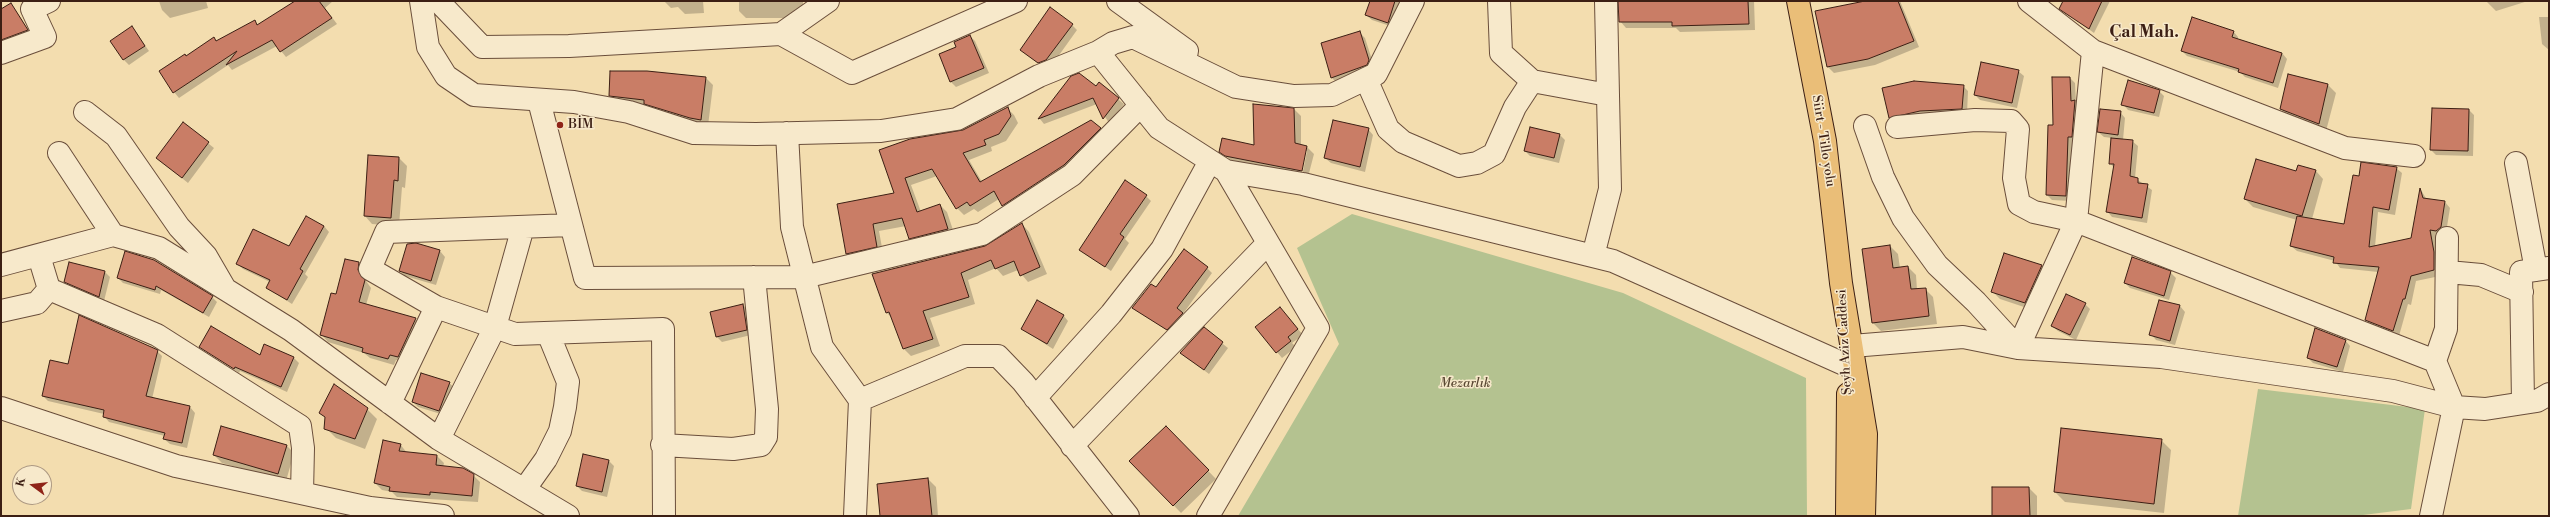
<!DOCTYPE html>
<html>
<head>
<meta charset="utf-8">
<style>
  body { margin:0 }
  #map { position:relative; width:2550px; height:517px; overflow:hidden; background:#f3ddaf; font-family:"Libre Bodoni",serif }
  canvas { display:block }
  .frame { position:absolute; inset:0; border:2px solid #3c1f14; pointer-events:none }
  .north { position:absolute; left:12px; top:465px; width:40px; height:40px; box-sizing:border-box; background:#f7e9cb; border:1px solid #ac9882; border-radius:50%; rotate:285deg; font-size:11px; font-weight:700; line-height:16px; text-align:center; color:#3c1f14 }
  .north::after { content:''; display:block; margin:auto; width:14px; height:18px; background:#8f2418; clip-path:polygon(50% 0,100% 100%,50% 72%,0 100%) }
</style>
</head>
<body>
<div id="map">
<canvas width="2550" height="517"></canvas>
<div class="frame"></div>
<div class="north">K</div>
</div>
<script>
const c = document.querySelector('canvas').getContext('2d');
c.lineJoin = 'round';
function paint(path, color) { c.fillStyle = color; c.fill(path, 'evenodd'); }
const toPath = rows => new Path2D(rows.map(r => 'M' + r).join(''));
function trace(path, color, width, dash) { c.strokeStyle = color; c.lineWidth = width; c.lineCap = dash ? 'butt' : 'round'; c.setLineDash(dash || []); c.stroke(path); }
function label(font, color, halo, rows, align = 'center') {
  c.font = font + ' "Libre Bodoni",serif'; c.lineWidth = 3; c.setLineDash([]); c.textBaseline = 'middle'; c.strokeStyle = halo; c.fillStyle = color; for (const [text, x, y, turn = 0] of rows) {
    c.save(); c.translate(x, y); c.rotate((+turn || 0) * Math.PI / 180); c.textAlign = isNaN(turn) ? turn : align; if (halo) c.strokeText(text, 0, 0); c.fillText(text, 0, 0); c.restore();
  }
}
paint(toPath([
  [1352,214,1623,293,1806,378,1807,516,1238,516,1339,344,1297,248],
  [2258,389,2425,409,2411,509,2355,516,2238,516]
]), '#b4c290');
paint(toPath([
  [159,1,206,1,208,8,170,18,162,10],
  [297,1,333,1,325,8,337,24,286,57,277,46,232,70,228,65,179,98,174,92,187,57,214,38,217,42,254,21,258,25],
  [664,1,703,1,704,13,685,14,678,7,671,8],
  [739,1,803,1,803,16,799,18,746,18,739,11],
  [1371,1,1401,1,1393,27,1372,20,1366,15],
  [1619,1,1754,1,1755,30,1680,32,1676,28,1626,28,1620,21],
  [1864,1,1900,1,1919,47,1875,65,1834,73,1828,67],
  [2064,1,2110,1,2094,33,2060,8],
  [2486,1,2528,1,2496,11],
  [11,4,32,35,1,47,1,11],
  [2539,17,2549,17,2549,50,2542,44],
  [1072,25,1077,30,1052,65,1044,68,1021,50],
  [132,27,149,51,129,65,124,60],
  [2233,31,2238,37,2238,40,2282,53,2287,59,2278,88,2245,77,2240,72,2187,56,2182,51],
  [1360,33,1365,38,1374,66,1337,83,1332,78,1322,43],
  [970,36,975,41,989,73,956,87,951,82,940,55,957,47],
  [2018,71,2024,76,2017,108,1980,100,1975,95],
  [1072,77,1096,88,1099,84,1124,104,1109,123,1097,104,1044,124,1040,119],
  [706,78,713,85,708,126,652,110,648,106,617,102,610,95],
  [2070,78,2075,83,2076,102,2080,107,2071,201,2052,200,2047,195,2054,126],
  [2328,85,2336,93,2326,131,2289,117,2281,109],
  [1963,86,1968,91,1967,114,1895,122,1890,117],
  [2159,91,2164,96,2159,117,2128,110,2123,104],
  [1007,108,1014,115,1018,123,1006,141,991,147,992,151,969,160,982,182,1100,128,1107,135,1009,212,999,199,978,212,974,209,964,215,957,208,937,176,911,185,921,212,940,205,947,212,955,236,917,245,910,238,906,226,879,231,883,253,854,260,847,254,895,194,880,151,963,131],
  [1294,109,1301,116,1301,146,1307,147,1314,154,1308,177,1302,176,1307,151,1305,151,1300,176,1233,162,1220,151,1255,146],
  [2433,109,2469,110,2474,115,2473,156,2436,155,2431,150],
  [2120,112,2125,118,2123,140,2132,141,2138,146,2135,178,2152,190,2147,223,2112,217,2107,211,2114,168,2110,163,2112,138,2104,137,2098,132],
  [183,123,214,148,188,183,157,158],
  [1368,129,1373,135,1365,172,1331,163,1325,158],
  [1560,135,1565,140,1559,163,1530,156,1525,151],
  [399,158,407,166,405,188,402,187,399,226,372,224,365,216],
  [2298,166,2316,171,2323,179,2312,219,2345,225,2360,177,2396,168,2402,173,2395,215,2378,212,2375,247,2412,239,2421,190,2427,200,2445,202,2450,208,2446,233,2443,237,2435,236,2440,259,2440,276,2416,281,2411,305,2408,304,2399,336,2372,326,2366,320,2378,272,2340,268,2335,261,2297,251,2291,246,2297,220,2253,207,2245,199,2297,172],
  [1146,196,1151,201,1125,239,1129,243,1111,271,1080,250],
  [1022,224,1029,232,1047,274,1028,282,1018,270,1003,276,996,268,968,280,975,304,930,318,940,346,911,356,904,349,893,319,887,313],
  [324,226,329,232,305,274,308,277,292,304,267,288,270,282,243,269,237,263,289,248],
  [416,244,440,251,445,257,436,285,405,276,400,271],
  [1890,246,1898,254,1900,268,1908,267,1916,275,1917,290,1925,289,1933,297,1937,324,1881,331,1873,323],
  [2004,254,2041,266,2049,274,2033,310,2000,299,1992,291],
  [359,263,365,270,364,278,371,288,366,305,415,319,422,326,405,363,396,360,394,365,370,358,364,353,328,342,322,335,337,295],
  [1207,268,1212,273,1183,314,1188,319,1173,334,1133,308,1157,289],
  [105,272,110,277,104,301,70,287,65,281],
  [2170,272,2176,278,2169,300,2130,288,2125,283],
  [118,278,212,297,217,302,209,317,161,290,160,294,123,283],
  [2085,304,2090,309,2076,340,2058,331,2052,326],
  [743,305,748,310,751,335,722,342,717,337,711,313],
  [2180,306,2185,312,2175,345,2156,340,2151,334],
  [1280,308,1303,335,1292,343,1296,347,1282,358,1256,327],
  [1063,315,1068,321,1053,349,1022,329],
  [1204,329,1228,348,1209,374,1181,353],
  [2345,340,2350,346,2343,372,2313,363,2308,358],
  [265,346,294,358,299,363,287,392,240,371,239,373,200,347,260,356],
  [157,351,162,356,152,399,190,407,195,413,187,448,170,444,164,439,165,436,109,422,104,416,104,414,48,401,43,396,69,366],
  [449,383,455,388,444,415,418,407,413,402],
  [367,409,377,419,365,449,336,438,326,428,326,418,320,413],
  [1166,427,1216,479,1181,513,1131,461],
  [2161,440,2171,450,2164,513,2065,502,2055,492],
  [400,444,407,453,437,456,444,463,443,467,473,475,480,482,478,502,397,497,392,492,382,490,375,483],
  [286,445,294,453,286,481,222,463,214,455],
  [609,461,614,466,607,497,582,491,577,486],
  [928,479,936,487,938,516,881,516],
  [1993,488,2029,488,2037,496,2037,516,1993,516]
]), '#0003');
const building = toPath([
  [295,1,319,1,332,18,280,52,272,40,226,65,237,51,173,93,159,71,185,54,186,56,214,37,216,41,255,20,257,25,295,1],
  [1370,1,1395,1,1388,23,1365,15,1370,1],
  [1618,1,1748,1,1749,24,1672,26,1672,22,1619,22,1618,1],
  [1865,1,1898,1,1914,41,1868,59,1827,67,1815,11,1865,1],
  [2063,1,2102,1,2089,29,2059,9,2063,1],
  [11,3,28,30,1,40,1,9,11,3],
  [1050,7,1073,24,1046,60,1038,63,1020,50,1050,7],
  [2192,17,2234,31,2232,37,2282,53,2273,83,2238,72,2239,69,2181,51,2192,17],
  [132,26,145,46,123,60,110,41,132,26],
  [1360,31,1369,60,1367,65,1331,78,1321,43,1360,31],
  [970,35,984,68,950,82,939,54,956,47,954,42,970,35],
  [1981,62,2019,70,2012,103,1974,95,1981,62],
  [610,71,647,71,706,77,701,120,690,118,644,104,644,100,609,96,610,71],
  [1079,73,1096,86,1099,82,1119,98,1103,119,1093,98,1038,119,1071,76,1079,73],
  [2288,74,2328,84,2319,124,2280,109,2288,74],
  [2052,77,2070,77,2071,101,2075,100,2072,137,2068,137,2066,196,2046,195,2048,125,2053,125,2052,77],
  [2128,80,2160,90,2154,113,2121,105,2128,80],
  [1914,81,1964,85,1962,109,1920,111,1889,118,1882,88,1914,81],
  [1253,104,1294,108,1295,143,1307,146,1302,171,1225,156,1219,152,1222,138,1254,145,1253,104],
  [1008,107,1011,116,999,134,984,140,986,145,963,153,980,182,1091,120,1101,128,1064,165,1002,206,994,191,970,206,967,202,956,209,932,169,905,178,917,212,940,204,948,229,909,239,902,218,873,224,877,247,846,254,837,204,894,193,879,150,910,139,963,130,1008,107],
  [2432,108,2469,109,2468,151,2430,150,2432,108],
  [2100,109,2121,111,2118,135,2097,132,2100,109],
  [1333,120,1369,128,1360,167,1324,158,1333,120],
  [183,122,209,142,182,178,156,158,183,122],
  [1530,127,1560,134,1554,158,1524,151,1530,127],
  [2111,138,2133,140,2130,176,2138,178,2138,183,2148,184,2142,218,2106,212,2114,164,2109,164,2111,138],
  [368,155,399,157,398,181,394,180,391,218,364,216,368,155],
  [2256,159,2296,171,2298,165,2316,170,2302,216,2244,199,2256,159],
  [2361,162,2397,167,2389,210,2373,207,2369,247,2411,238,2420,188,2423,198,2445,201,2441,227,2436,231,2430,230,2434,252,2434,270,2411,276,2405,299,2403,299,2393,331,2365,320,2379,267,2333,263,2334,257,2290,246,2297,216,2344,224,2353,175,2359,176,2361,162],
  [1125,180,1147,195,1120,234,1124,237,1105,267,1079,250,1125,180],
  [306,216,324,226,300,269,303,271,287,300,266,288,270,280,236,264,253,229,289,246,306,216],
  [1022,223,1040,267,1020,276,1014,261,995,269,991,260,961,273,969,297,923,311,933,339,903,349,889,312,886,313,872,274,985,246,1022,223],
  [416,243,440,250,431,281,399,271,407,244,416,243],
  [1890,245,1893,268,1908,266,1911,289,1926,288,1929,316,1872,323,1862,249,1890,245],
  [1184,249,1208,267,1177,308,1183,313,1167,330,1132,308,1151,284,1156,287,1184,249],
  [125,251,154,260,213,296,203,313,156,286,155,290,117,278,125,251],
  [2004,253,2042,265,2025,303,1991,292,2004,253],
  [2132,257,2171,271,2164,296,2124,283,2132,257],
  [345,259,359,262,358,270,365,280,359,302,416,318,398,357,390,355,388,359,362,352,363,348,320,335,331,293,336,294,345,259],
  [69,262,105,271,99,297,64,282,69,262],
  [2066,294,2086,303,2070,335,2051,326,2066,294],
  [1037,300,1064,315,1047,344,1021,329,1037,300],
  [2159,300,2180,305,2170,341,2149,335,2159,300],
  [743,304,747,330,716,337,710,312,743,304],
  [1280,307,1298,329,1288,337,1291,341,1276,353,1255,327,1280,307],
  [79,315,158,350,146,396,190,406,182,443,163,439,165,433,103,417,104,410,42,396,50,360,68,364,79,315],
  [211,326,260,355,264,344,294,357,281,387,235,367,234,369,199,347,211,326],
  [1204,327,1223,342,1204,370,1180,353,1204,327],
  [2315,328,2346,340,2337,367,2307,358,2315,328],
  [421,373,450,382,439,411,412,402,421,373],
  [334,384,368,408,355,439,324,429,325,417,319,413,334,384],
  [221,426,287,445,278,474,213,455,221,426],
  [1166,426,1209,470,1173,506,1129,461,1166,426],
  [2061,428,2162,439,2154,504,2054,492,2061,428],
  [383,440,401,444,399,451,437,455,436,465,463,468,474,474,472,496,430,492,430,495,389,491,390,487,374,483,383,440],
  [583,454,609,460,602,492,576,486,583,454],
  [928,478,932,516,880,516,877,484,928,478],
  [1992,487,2029,487,2030,516,1992,516,1992,487]
]);
paint(building, '#c97d66');
trace(building, '#3c1f14', 1);
const minor = toPath([
  [421,1,428,47,446,76,474,95,574,102,629,112,694,133,756,134,881,131,957,119,1039,76,1098,52,1113,43,1133,37,1236,87,1294,96,1332,95,1376,74,1413,1],
  [438,1,482,47,569,46,781,34,852,73,1016,1],
  [1118,1,1187,51],
  [1499,1,1501,53,1532,81,1608,95],
  [781,34,828,1],
  [2093,51,2345,148,2414,156],
  [1098,52,1159,128,1226,171,1303,184,1613,261,1846,365],
  [1,53,45,37,32,9,49,1],
  [1366,79,1388,129,1403,142,1459,166,1477,163,1494,154,1515,107,1532,81],
  [539,101,585,278,804,277,982,234,1072,175,1141,105],
  [85,112,116,136,179,227,206,256,224,287],
  [1865,126,1883,177,1903,218,1937,265,1976,302,2018,348,2076,221,2093,51,2029,1],
  [1897,127,1975,120,2011,121,2018,129,2014,178,2019,204,2034,212,2076,221,2435,361,2454,407,2431,516],
  [787,133,792,227,822,347,860,400,855,516],
  [59,153,113,235],
  [2516,163,2536,270],
  [571,225,386,232,370,269,436,307,515,334,663,329,664,516],
  [39,256,49,289,157,335,300,426,303,448,302,493],
  [1593,256,1610,189,1606,1],
  [1,265,113,235,159,248,291,330,439,439,568,516],
  [2448,272,2481,275,2522,292],
  [1,311,37,303,49,289],
  [1852,346,1963,337,2018,348,2161,357,2393,391,2454,407,2485,409,2537,401,2549,394],
  [2435,361,2446,329,2447,238],
  [1035,398,1111,314,1162,249,1210,161],
  [860,400,965,356,998,356,1023,382,1128,516],
  [390,403,436,307],
  [2523,403,2521,272,2549,268],
  [1,408,176,466,370,508,443,516],
  [439,439,495,327,523,227],
  [662,445,733,449,761,445,766,437,767,409,754,277],
  [1072,446,1268,243],
  [524,490,546,459,560,431,565,407,568,382,548,333],
  [1208,516,1318,328,1226,171]
]);
const major = toPath([
  [1798,1,1825,141,1841,283,1866,434,1864,516],
  [1847,516,1848,394]
]);
trace(minor, '#6a4e3b', 24);
trace(major, '#3c1f14', 24);
trace(minor, '#f7e9cb', 22);
trace(major, '#eabe78', 22);
for (const [x, y, r, color] of [
  [560,125,4,"#8f2418"]
]) { const dot = new Path2D(); dot.arc(x, y, r, 0, 2 * Math.PI); c.fillStyle = color; c.fill(dot); trace(dot, '#f7e9cb', 1.5); }
label('13px', '#3c1f14', '#f7e9cb', [
  ["BİM",568,125]
], 'left');
label('13px', '#3c1f14', '#f7e9cb', [
  ["Siirt - Tillo yolu",1823,141,81],
  ["Şeyh Aziz Caddesi",1845,342,-93]
]);
label('italic 13px', '#5a4833', '#f7e9cb', [
  ["Mezarlık",1465,384]
]);
label('bold 17px', '#3c1f14', '#f7e9cb', [
  ["Çal Mah.",2144,33]
]);
</script>
</body>
</html>
